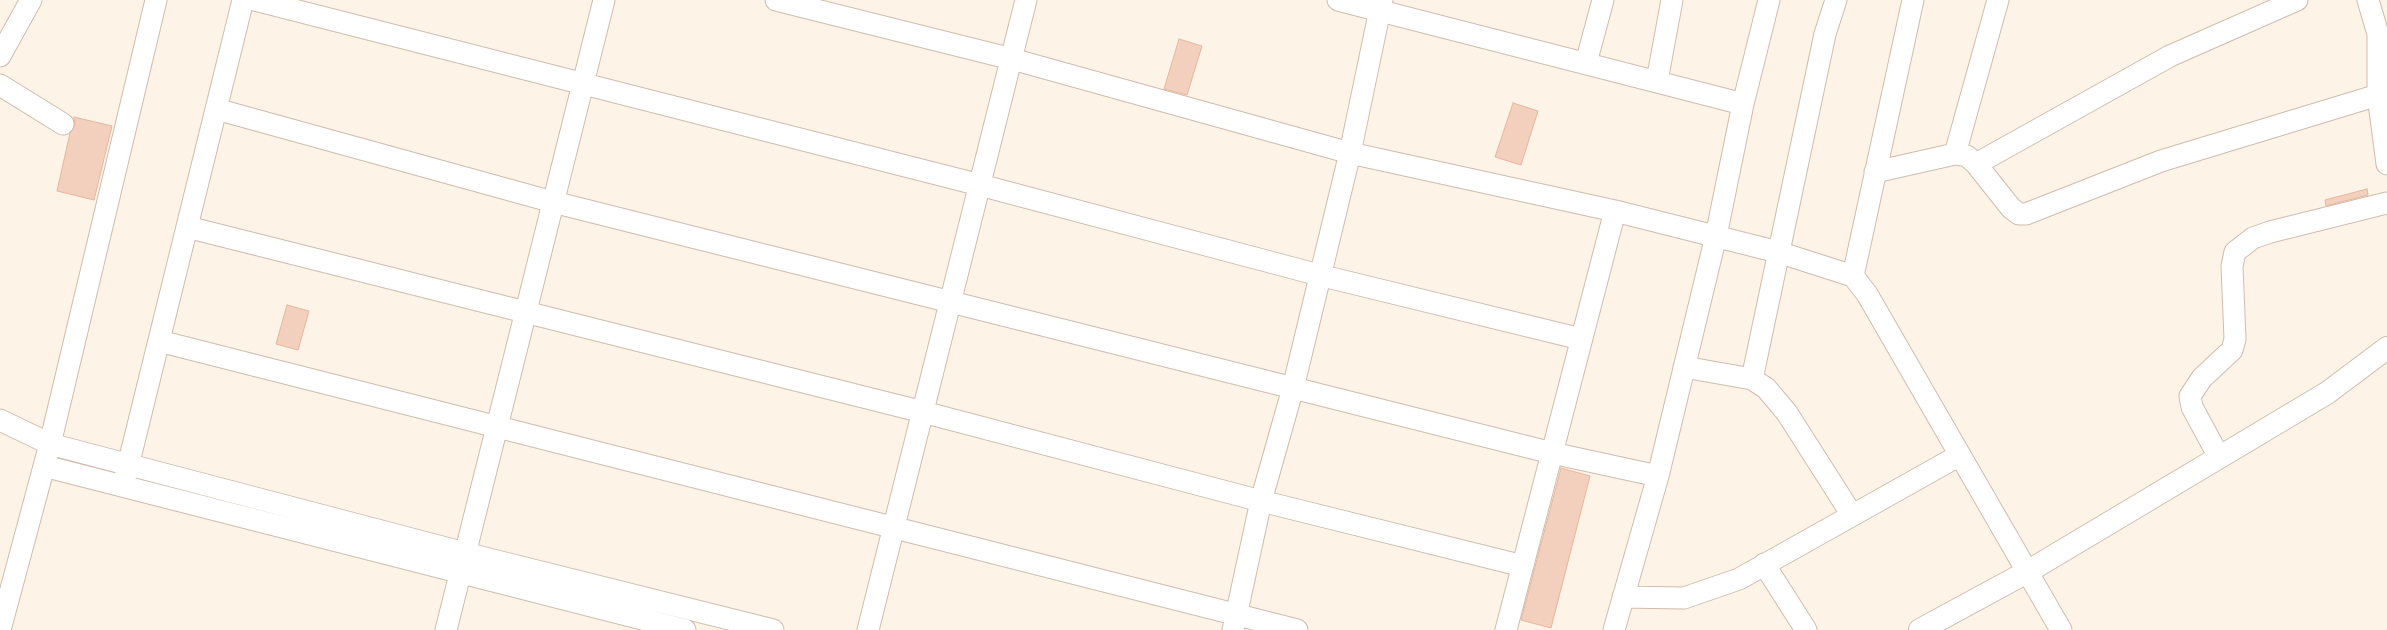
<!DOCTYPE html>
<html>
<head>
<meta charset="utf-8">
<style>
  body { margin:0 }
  canvas { display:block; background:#fdf3e6 }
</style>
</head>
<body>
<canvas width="2387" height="630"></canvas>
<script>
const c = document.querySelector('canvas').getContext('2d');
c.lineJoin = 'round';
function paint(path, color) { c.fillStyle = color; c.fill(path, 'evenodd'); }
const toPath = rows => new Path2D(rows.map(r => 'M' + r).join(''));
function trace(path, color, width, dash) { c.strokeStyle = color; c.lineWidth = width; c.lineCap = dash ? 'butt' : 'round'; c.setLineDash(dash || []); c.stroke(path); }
const building = toPath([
  [1179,39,1202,46,1187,95,1164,89,1179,39],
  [1513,103,1538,111,1521,165,1495,157,1513,103],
  [74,117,112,126,94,200,57,191,70,133,75,125,74,117],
  [2367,189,2368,195,2326,206,2325,200,2367,189],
  [287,305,309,311,298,350,276,344,287,305],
  [1561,468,1590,476,1551,628,1521,620,1561,468]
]);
paint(building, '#f3d0bd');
trace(building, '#e7b69c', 1);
const minor = toPath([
  [255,0,980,185,1319,275,1581,339],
  [776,0,1012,59,1350,153,1615,211,1778,252,1853,276,1867,294,2061,630],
  [1338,0,1743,104,1716,236,1658,476,1614,630],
  [2368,0,2378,34,2378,95,2387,164],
  [0,56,31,0],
  [1586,63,1603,0],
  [1657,81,1672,0],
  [0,85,63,124],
  [1743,104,1769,0],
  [216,109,553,202,1552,453,1658,476],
  [1955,154,1998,0],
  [1976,164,2170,56,2297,0],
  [1875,172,1955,154,1967,156,1976,164,2011,208,2019,214,2026,214,2161,161,2378,95],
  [187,227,923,412,1261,501,1523,566],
  [1853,276,1913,0],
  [159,341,1297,630],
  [1684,367,1752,379,1766,388,1787,413,1852,515],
  [1752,379,1825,34,1836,0],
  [0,420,50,444,465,553,773,630],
  [2219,457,2192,407,2190,396,2202,378,2232,350,2235,339,2232,266,2235,252,2253,238,2270,232,2387,203],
  [44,466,685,630],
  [125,478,243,0],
  [1764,564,1806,630],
  [1623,597,1684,598,1739,579,1960,455],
  [0,630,50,444,156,0],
  [446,630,604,0],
  [868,630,1026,0],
  [1233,630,1261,501,1293,388,1350,153,1382,0],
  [1506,630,1615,211]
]);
const tertiary = toPath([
  [1920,630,2027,572,2327,393,2387,348]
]);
trace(minor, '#d1bcae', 23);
trace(tertiary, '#d1bcae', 24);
trace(minor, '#fff', 21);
trace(tertiary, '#fff', 22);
</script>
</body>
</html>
